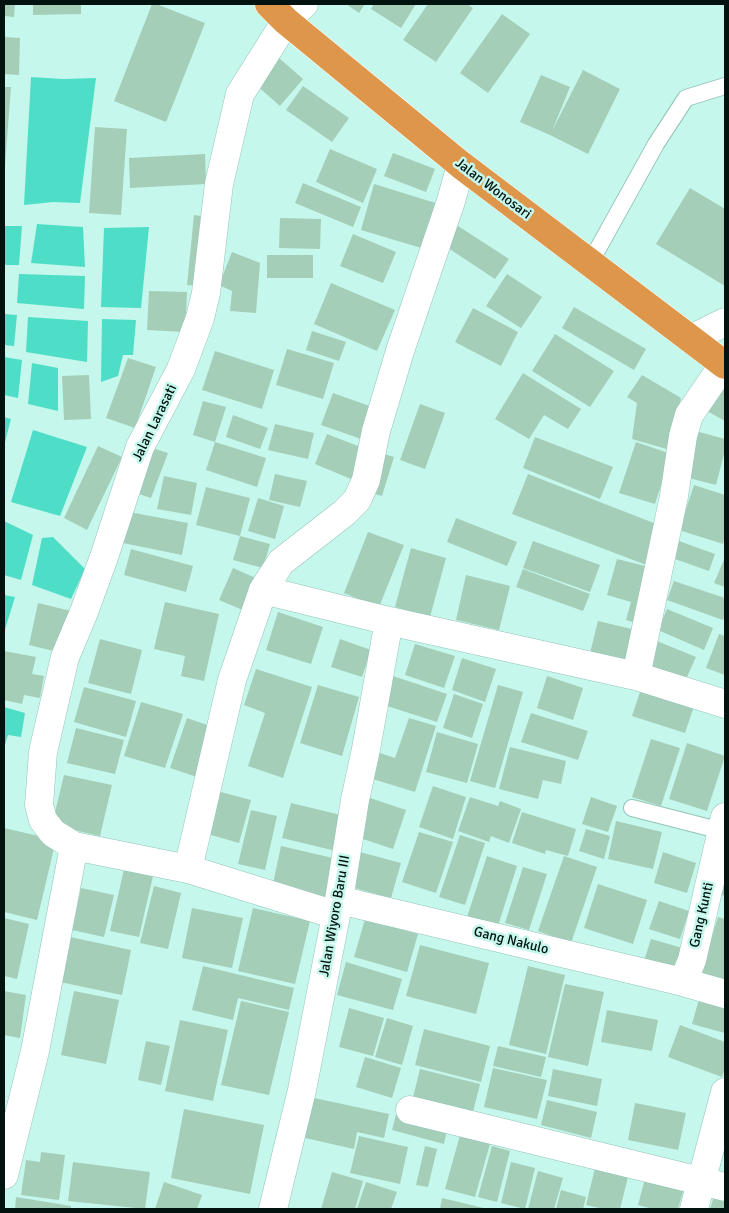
<!DOCTYPE html>
<html>
<head>
<meta charset="utf-8">
<style>
  body { margin:0 }
  #map { position:relative; width:729px; height:1213px; overflow:hidden; background:#c5f7ec; font-family:Signika,sans-serif }
  canvas { display:block }
  .frame { position:absolute; inset:0; border:5px solid #02130f; pointer-events:none }
</style>
</head>
<body>
<div id="map">
<canvas width="729" height="1213"></canvas>
<div class="frame"></div>
</div>
<script>
const c = document.querySelector('canvas').getContext('2d');
c.lineJoin = 'round';
function paint(path, color) { c.fillStyle = color; c.fill(path, 'evenodd'); }
const toPath = rows => new Path2D(rows.map(r => 'M' + r).join(''));
function trace(path, color, width, dash) { c.strokeStyle = color; c.lineWidth = width; c.lineCap = dash ? 'butt' : 'round'; c.setLineDash(dash || []); c.stroke(path); }
function label(font, color, halo, rows, align = 'center') {
  c.font = font + ' Signika,sans-serif'; c.lineWidth = 5; c.setLineDash([]); c.textBaseline = 'middle'; c.strokeStyle = halo; c.fillStyle = color; for (const [text, x, y, turn = 0] of rows) {
    c.save(); c.translate(x, y); c.rotate((+turn || 0) * Math.PI / 180); c.textAlign = isNaN(turn) ? turn : align; if (halo) c.strokeText(text, 0, 0); c.fillText(text, 0, 0); c.restore();
  }
}
paint(toPath([
  [31,77,63,79,96,78,80,203,53,202,24,205],
  [37,224,83,227,85,267,31,263],
  [4,226,22,226,19,265,4,265],
  [149,227,141,308,101,307,104,228],
  [19,274,85,276,84,309,17,303],
  [4,314,17,315,14,346,4,345],
  [28,317,88,321,87,362,26,352],
  [102,319,136,320,133,355,123,355,118,376,101,382],
  [4,357,22,360,18,398,4,395],
  [32,363,58,368,58,411,28,404],
  [4,417,11,419,4,446],
  [33,430,87,447,60,516,11,502],
  [4,521,33,535,21,580,4,575],
  [53,537,85,569,71,599,32,585,42,538],
  [4,595,15,597,4,633],
  [4,707,25,713,21,737,8,735,4,748]
]), '#4edec8');
paint(toPath([
  [4,4,15,4,14,17,4,16],
  [33,4,81,4,81,14,33,15],
  [152,4,156,4,205,23,166,122,114,101],
  [346,4,365,4,359,13],
  [374,4,416,4,401,28,371,9],
  [428,4,467,4,473,8,436,62,403,40],
  [502,14,530,34,488,93,460,73],
  [4,37,20,38,19,75,4,74],
  [278,57,303,79,280,106,255,84],
  [583,70,620,89,588,154,550,135,520,122,541,75,570,87,552,131],
  [303,86,349,118,332,142,286,110],
  [4,87,11,87,5,166,4,166],
  [95,127,127,129,121,215,89,213],
  [330,149,377,169,363,203,316,182],
  [393,153,435,169,426,192,384,176],
  [205,154,206,184,130,188,129,158],
  [303,183,361,207,353,227,295,203],
  [374,184,442,205,428,250,361,230],
  [690,188,725,209,725,286,656,244],
  [194,215,209,217,201,286,187,285],
  [280,218,321,219,320,249,279,248],
  [455,224,509,259,495,279,442,244],
  [353,234,396,252,383,283,340,266],
  [232,252,260,263,256,313,230,311,232,291,219,285],
  [267,255,313,255,313,278,267,278],
  [507,274,542,297,521,328,486,306],
  [331,283,395,310,377,351,314,324],
  [149,291,187,292,185,332,147,330],
  [574,307,646,349,634,370,562,328],
  [473,308,518,332,501,366,455,342],
  [312,331,346,342,339,361,306,350],
  [555,334,614,371,590,407,532,371],
  [287,349,334,363,323,399,276,385],
  [215,351,274,370,262,409,202,390],
  [128,358,156,367,135,428,106,418],
  [523,373,581,409,568,429,544,415,529,439,495,419],
  [89,375,91,419,64,420,62,376],
  [642,375,681,398,670,450,632,439,637,403,627,397],
  [725,384,725,421,705,410],
  [333,393,375,408,364,440,321,425],
  [203,401,226,407,215,442,193,435],
  [420,404,445,413,425,469,400,460],
  [233,415,268,428,260,449,226,437],
  [275,424,314,433,308,459,268,450],
  [692,430,725,439,725,450,716,485,681,476],
  [327,434,363,448,351,479,315,464],
  [535,437,613,467,600,499,523,468],
  [215,442,266,458,257,487,206,470],
  [636,442,671,454,655,504,619,493],
  [98,446,122,457,87,530,64,518],
  [149,447,168,453,151,498,133,492],
  [381,453,394,457,382,496,368,492],
  [275,474,307,481,300,507,269,500],
  [528,474,664,527,649,566,512,514],
  [164,476,197,483,191,515,157,509],
  [694,485,725,495,725,536,723,544,679,530],
  [206,487,250,498,240,536,196,525],
  [258,498,284,506,275,539,248,531],
  [129,512,188,523,182,555,123,543],
  [456,518,517,542,507,566,447,542],
  [368,532,404,545,379,607,344,593],
  [240,536,270,544,263,568,233,560],
  [533,541,600,565,590,592,523,568],
  [679,541,715,554,709,571,672,558],
  [411,548,446,558,430,617,395,607],
  [131,549,193,566,186,592,124,575],
  [617,559,653,568,638,624,626,620,631,602,607,595],
  [724,560,725,560,725,587,714,583],
  [233,568,258,579,245,611,219,600],
  [523,569,590,594,583,611,516,587],
  [466,575,510,586,499,630,456,620],
  [674,581,725,598,725,614,723,620,667,600],
  [165,602,219,614,204,681,181,676,185,656,154,649],
  [38,603,71,611,62,653,29,645],
  [667,609,713,628,704,650,658,630],
  [278,612,323,627,311,664,266,650],
  [598,621,636,630,627,667,589,657],
  [719,634,725,636,725,675,706,668],
  [100,639,142,650,131,694,88,683],
  [340,639,371,650,362,677,331,667],
  [657,641,696,657,683,686,645,670],
  [415,644,455,656,444,688,405,675],
  [4,651,36,657,32,674,44,676,40,698,24,695,22,704,4,700],
  [462,658,496,669,485,702,452,690],
  [256,669,312,687,283,778,248,766,265,713,244,705],
  [390,675,447,694,437,722,381,704],
  [547,676,583,688,573,720,537,708],
  [318,685,359,697,342,756,300,743],
  [498,685,523,692,495,788,470,781],
  [642,686,695,703,685,733,632,716],
  [84,687,136,701,126,737,74,722],
  [454,694,483,704,472,738,443,728],
  [141,702,183,714,165,768,124,756],
  [531,713,588,731,578,760,521,742],
  [187,718,219,729,203,779,170,768],
  [409,718,436,726,415,792,366,777,374,751,395,758],
  [76,728,124,740,115,774,67,763],
  [437,732,478,744,467,783,426,772],
  [651,739,680,748,661,806,632,797],
  [687,743,725,756,707,811,669,799],
  [510,747,566,761,561,784,543,780,538,799,499,789],
  [64,775,112,785,100,836,52,825],
  [433,786,466,797,453,839,419,827],
  [217,791,251,800,239,843,204,833],
  [367,797,406,810,393,849,354,836],
  [470,797,498,806,500,801,521,809,509,843,491,836,489,842,458,831],
  [591,797,617,806,608,832,582,824],
  [291,803,345,816,336,851,282,838],
  [251,810,277,816,265,870,238,864],
  [522,812,576,829,568,856,546,850,545,854,512,843],
  [616,821,662,832,653,869,608,859],
  [4,828,56,840,37,920,4,912],
  [586,829,610,836,604,859,579,851],
  [419,832,453,842,436,893,402,882],
  [460,835,485,843,465,905,439,897],
  [281,846,337,859,327,905,271,893],
  [356,851,401,863,391,898,347,886],
  [663,852,696,863,687,893,654,883],
  [487,856,517,866,498,926,467,917],
  [564,856,597,867,571,943,538,931],
  [523,867,547,874,529,930,505,923],
  [124,869,153,876,139,937,110,931],
  [725,873,725,896,718,894],
  [598,884,647,900,633,944,584,928],
  [154,886,181,893,168,949,140,943],
  [81,888,114,895,104,937,72,930],
  [659,901,689,911,680,939,649,929],
  [192,908,243,918,232,968,182,958],
  [253,908,310,921,295,984,238,971],
  [718,917,725,919,725,984,700,976],
  [4,918,29,924,17,979,4,976],
  [365,919,418,934,407,972,354,957],
  [70,937,131,950,122,995,60,982],
  [651,939,686,949,677,978,642,967],
  [420,945,489,963,476,1014,406,996],
  [346,962,402,979,393,1010,337,995],
  [203,966,294,988,289,1010,238,998,233,1020,192,1010],
  [528,966,565,975,546,1054,509,1045],
  [565,984,604,992,588,1066,548,1057],
  [4,991,26,995,20,1038,4,1035],
  [74,991,119,1000,106,1064,61,1055],
  [699,999,725,1007,725,1033,692,1024],
  [241,1001,289,1012,269,1095,221,1085],
  [349,1008,384,1018,373,1056,339,1047],
  [607,1010,658,1020,652,1051,601,1042],
  [387,1018,413,1026,402,1065,375,1057],
  [180,1020,228,1030,213,1101,165,1091],
  [680,1025,725,1042,725,1069,722,1077,668,1057],
  [424,1029,490,1046,481,1082,415,1065],
  [146,1041,170,1046,161,1085,138,1080],
  [498,1046,546,1057,541,1077,493,1066],
  [365,1057,401,1068,392,1098,356,1087],
  [493,1068,547,1080,537,1119,484,1107],
  [420,1069,480,1084,472,1116,412,1101],
  [553,1069,602,1079,597,1106,548,1096],
  [314,1098,389,1114,384,1138,357,1132,354,1149,305,1138],
  [547,1100,597,1112,591,1138,541,1125],
  [635,1103,686,1113,678,1150,628,1140],
  [184,1109,264,1125,250,1194,171,1178],
  [397,1111,448,1125,444,1144,392,1130],
  [460,1135,490,1144,475,1197,445,1189],
  [359,1136,408,1147,400,1184,350,1173],
  [425,1146,437,1149,428,1187,416,1185],
  [492,1146,510,1151,497,1202,478,1197],
  [41,1152,65,1155,59,1200,21,1195,26,1160,40,1162],
  [73,1162,150,1172,145,1209,68,1201],
  [511,1162,535,1168,525,1209,501,1203],
  [596,1164,629,1173,620,1209,604,1209,586,1205],
  [538,1171,563,1178,554,1209,528,1209],
  [647,1171,686,1181,678,1209,653,1209,638,1205],
  [332,1172,363,1181,355,1209,321,1209],
  [164,1182,202,1195,197,1209,155,1209],
  [366,1182,397,1192,391,1209,357,1209],
  [561,1190,586,1197,583,1209,556,1209],
  [716,1190,725,1193,725,1209,710,1209],
  [16,1197,71,1206,71,1209,15,1209],
  [442,1198,488,1209,440,1209]
]), '#a5ceb8');
const service = toPath([
  [590,263,656,144,686,98,725,86],
  [632,808,722,831]
]);
const minor = toPath([
  [304,4,286,21,240,94,219,184,206,293,200,318,181,369,140,447,104,557,84,612,65,657,43,752,39,805,43,820,53,833,74,846,188,869,336,915],
  [691,339,725,322],
  [263,590,389,621,636,676,725,704],
  [636,676,674,496,683,436,689,415,724,364],
  [188,869,232,680,263,590,281,562,344,513,357,500,366,480,376,431,400,351,451,201,461,165],
  [339,900,683,982,725,994],
  [683,982,692,960,725,817],
  [410,1110,725,1187],
  [4,1175,35,1051,74,846],
  [273,1209,302,1090,339,900,355,800,366,749,389,621],
  [694,1209,725,1092]
]);
const trunk = toPath([
  [269,4,286,21,461,165,725,365]
]);
trace(service, '#93c3b9', 18);
trace(minor, '#93c3b9', 29);
trace(trunk, '#fff', 29);
trace(service, '#fff', 16);
trace(minor, '#fff', 28);
trace(trunk, '#de974a', 28);
label('14px', '#02130f', '#c5f7ec', [
  ["Jalan Wonosari",493,189,37],
  ["Jalan Larasati",155,423,-64],
  ["Gang Kunti",702,915,-77],
  ["Jalan Wiyoro Baru III",335,916,-80],
  ["Gang Nakulo",511,941,14]
]);
</script>
</body>
</html>
